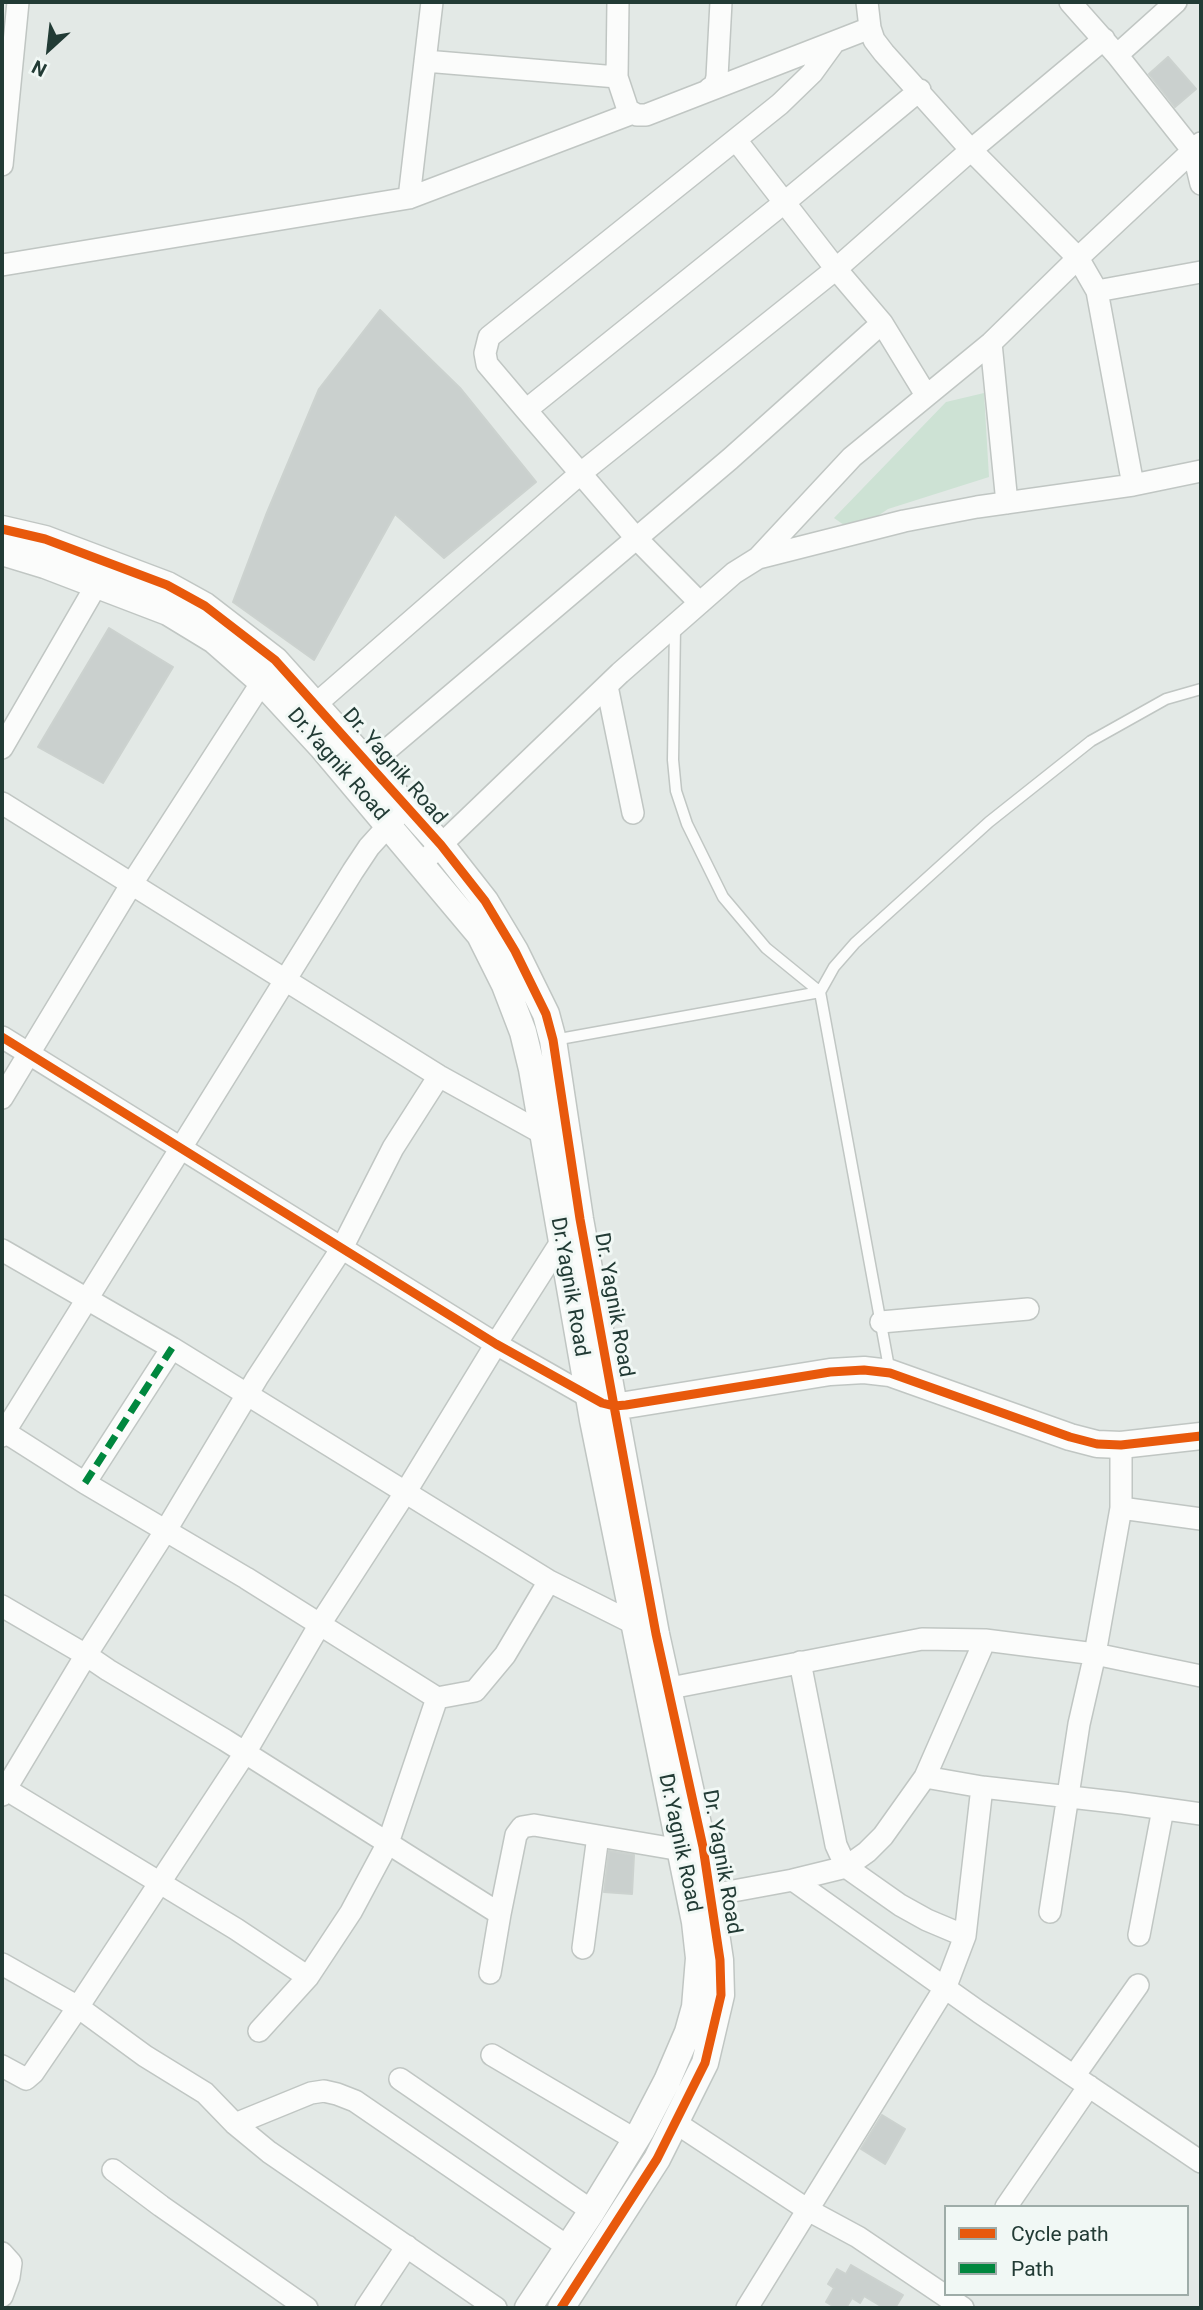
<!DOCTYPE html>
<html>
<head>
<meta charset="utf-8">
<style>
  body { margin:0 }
  #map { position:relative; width:1203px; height:2310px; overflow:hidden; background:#e3e9e6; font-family:Roboto,sans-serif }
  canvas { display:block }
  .frame { position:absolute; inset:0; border:4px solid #223b35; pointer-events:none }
  .legend { position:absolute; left:944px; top:2205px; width:245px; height:91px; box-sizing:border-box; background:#f1f8f5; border:2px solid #9eaca8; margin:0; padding:9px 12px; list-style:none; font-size:21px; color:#223b35 }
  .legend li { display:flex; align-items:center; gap:14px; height:35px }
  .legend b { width:35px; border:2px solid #9eaca8 }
  .north { position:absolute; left:14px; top:14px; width:70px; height:70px; -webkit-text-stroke:5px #f1f8f5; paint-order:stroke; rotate:207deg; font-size:19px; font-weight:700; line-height:28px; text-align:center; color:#223b35 }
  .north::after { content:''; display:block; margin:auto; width:24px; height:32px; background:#223b35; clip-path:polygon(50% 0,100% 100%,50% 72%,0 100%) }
</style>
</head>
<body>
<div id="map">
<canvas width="1203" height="2310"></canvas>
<div class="frame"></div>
<ul class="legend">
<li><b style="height:9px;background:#e8590c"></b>Cycle path</li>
<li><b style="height:9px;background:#00873e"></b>Path</li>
</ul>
<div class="north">N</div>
</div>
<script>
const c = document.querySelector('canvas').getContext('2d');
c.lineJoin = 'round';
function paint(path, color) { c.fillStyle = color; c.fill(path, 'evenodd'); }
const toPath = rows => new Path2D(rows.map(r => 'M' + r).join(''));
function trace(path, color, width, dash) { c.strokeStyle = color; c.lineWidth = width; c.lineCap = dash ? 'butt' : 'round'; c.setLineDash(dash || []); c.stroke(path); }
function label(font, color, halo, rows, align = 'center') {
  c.font = font + ' Roboto,sans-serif'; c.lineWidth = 6; c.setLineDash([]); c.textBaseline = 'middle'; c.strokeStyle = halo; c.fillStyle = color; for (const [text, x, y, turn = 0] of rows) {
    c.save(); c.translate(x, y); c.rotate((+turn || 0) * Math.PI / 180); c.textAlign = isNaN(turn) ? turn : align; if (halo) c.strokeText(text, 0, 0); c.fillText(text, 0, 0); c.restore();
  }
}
paint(toPath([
  [984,393,989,477,888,509,854,532,834,518,946,402]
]), '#cde2d4');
const building = toPath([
  [1168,57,1196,89,1175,107,1149,74,1168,57],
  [380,310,460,388,536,482,444,558,395,514,314,660,233,602,266,515,319,389,380,310],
  [109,628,173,667,103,783,38,747,109,628],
  [609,1851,634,1855,632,1894,604,1892,609,1851],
  [882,2115,905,2129,885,2164,861,2149,882,2115],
  [851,2265,903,2295,895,2308,884,2308,864,2296,860,2303,852,2298,846,2308,836,2308,826,2302,834,2288,828,2284,837,2269,846,2274,851,2265]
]);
paint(building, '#cad0ce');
trace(building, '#ccd2cf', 2);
const service = toPath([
  [675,627,673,760,676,791,687,824,723,897,766,948,820,992],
  [554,1040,820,992],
  [890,1373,820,992,834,967,855,943,989,822,1091,741,1166,699,1201,689]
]);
const minor = toPath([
  [618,2,617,77,628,110,637,115,646,115,870,28],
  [867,2,870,28,874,40,884,53,971,150,1078,258,1097,291,1133,485],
  [1070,2,1117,55,1193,151,1201,184],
  [1117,55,1176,2],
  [425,61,617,77],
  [709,89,715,85,717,77,721,2],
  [736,140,836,269,882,323,926,395],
  [2,165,18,2],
  [409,198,432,2],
  [2,265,409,198,633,113],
  [1097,291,1201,272],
  [991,343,1007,503],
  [526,410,785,202,920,90],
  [758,558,904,521,977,507,1133,485,1201,471],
  [700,603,636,538,526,410,487,364,485,353,489,337,780,104,812,73,833,44],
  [607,686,633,813],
  [316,704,581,473,836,269,971,150,1104,39],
  [2,748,97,584],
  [370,764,730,459,882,323],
  [2,803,439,1076,542,1133],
  [421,864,620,673,734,573,758,558,852,457,991,343,1078,258,1201,143],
  [2,1037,496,1344,589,1397],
  [2,1098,131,885,262,682],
  [2,1250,172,1348,549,1581,645,1629],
  [881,1322,1028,1309],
  [2,1430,85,1483,246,1578,437,1698],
  [2,1436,353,871,369,847,397,816],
  [85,1483,172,1348],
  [1121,1508,1201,1519],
  [2,1606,86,1655,108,1670,225,1740,500,1914,516,1835,522,1827,534,1825,681,1850,695,1848],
  [985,1640,1095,1654,1201,1676],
  [800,1662,836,1845,846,1867,900,1905,927,1920,965,1936],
  [655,1691,922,1639,985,1640,925,1777,883,1836,867,1852,846,1867,793,1880],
  [925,1777,982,1787,1123,1803,1201,1814],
  [2,1787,236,1929,308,1977],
  [2,1795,86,1655,166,1530,257,1378,342,1248,393,1148,439,1076],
  [695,1898,793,1880,979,2012,1201,2162],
  [1050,1912,1079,1724,1095,1654,1121,1508,1121,1445],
  [1139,1935,1163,1809],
  [583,1948,598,1836],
  [2,1964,78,2007,145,2056,205,2093,235,2124,269,2152,496,2308],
  [490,1973,500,1914],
  [259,2031,308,1977,351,1912,388,1843,437,1698,475,1691,505,1655,549,1581],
  [492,2055,636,2140],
  [2,2066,26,2079,33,2073,78,2007,245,1753,320,1624,405,1493,496,1344,561,1242],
  [1074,2076,1138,1985],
  [400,2079,592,2211],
  [676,2123,808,2210,858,2237,963,2308],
  [235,2124,311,2093,324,2091,337,2094,355,2101,568,2247],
  [113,2170,161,2206,307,2308],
  [1006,2207,1089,2086],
  [2,2253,11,2263,9,2277,2,2296],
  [366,2308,407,2246],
  [747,2308,946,1986,965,1936,982,1787]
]);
const tertiary = toPath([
  [2,529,45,539,167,585,205,606,275,660,441,845,485,901,515,951,546,1014,553,1040,580,1219,614,1406,656,1634,703,1847,720,1960,721,1995,705,2063,657,2159,561,2308],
  [2,552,45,565,168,612,214,640,262,682,322,747,480,935,505,985,523,1032,532,1069,593,1420,695,1922,699,1958,695,2007,688,2032,667,2081,641,2131,592,2211,528,2308],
  [596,1400,614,1406,626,1405,830,1372,864,1370,890,1373,1070,1437,1097,1444,1121,1445,1201,1436]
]);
trace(service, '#c0c6c3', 13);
trace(minor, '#c0c6c3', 24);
trace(tertiary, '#c0c6c3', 29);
trace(service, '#fbfcfb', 10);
trace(minor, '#fbfcfb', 21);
trace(tertiary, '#fbfcfb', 26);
trace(toPath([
  [85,1483,172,1348]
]), '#00873e', 7, [14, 7]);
trace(toPath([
  [2,529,45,539,167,585,205,606,275,660,441,845,485,901,515,951,546,1014,553,1040,580,1219,614,1406,656,1634,703,1847,720,1960,721,1995,705,2063,657,2159,561,2308],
  [2,1037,496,1344,602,1403,614,1406,626,1405,830,1372,864,1370,890,1373,1070,1437,1097,1444,1121,1445,1201,1436]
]), '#e8590c', 9);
label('21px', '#223b35', '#f1f8f5', [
  ["Dr.Yagnik Road",337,765,49],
  ["Dr. Yagnik Road",394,767,49],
  ["Dr.Yagnik Road",569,1287,80],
  ["Dr. Yagnik Road",613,1305,80],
  ["Dr.Yagnik Road",679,1843,78],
  ["Dr. Yagnik Road",721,1862,80]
]);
</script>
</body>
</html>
